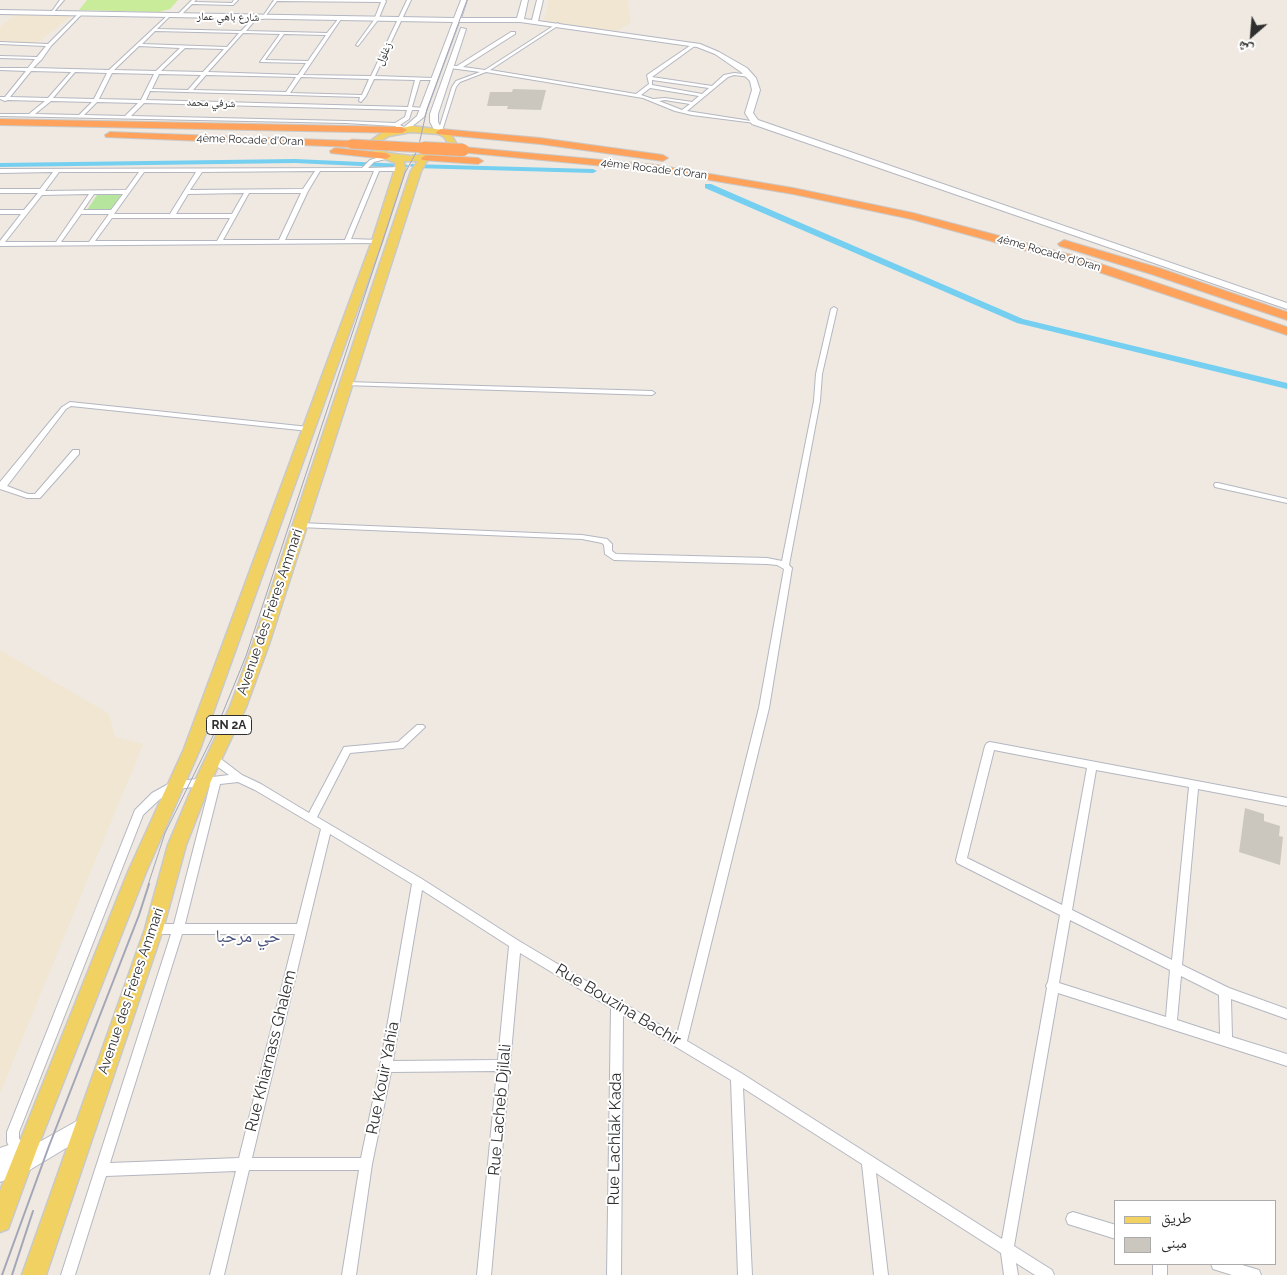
<!DOCTYPE html>
<html>
<head>
<meta charset="utf-8">
<style>
  body { margin:0 }
  #map { position:relative; width:1287px; height:1275px; overflow:hidden; background:#efe9e1; font-family:Raleway,"Noto Naskh Arabic",sans-serif }
  canvas { display:block }
  .legend { position:absolute; left:1114px; top:1200px; width:162px; height:65px; box-sizing:border-box; background:#fff; border:1px solid #ababab; margin:0; padding:6px 9px; list-style:none; font-size:15px; color:#2e2e2e }
  .legend li { display:flex; align-items:center; gap:10px; height:25px }
  .legend b { width:25px; border:1px solid #ababab }
  .north { position:absolute; left:1227px; top:10px; width:50px; height:50px; -webkit-text-stroke:4px #fff; paint-order:stroke; rotate:207deg; font-size:14px; font-weight:700; line-height:20px; text-align:center; color:#2e2e2e }
  .north::after { content:''; display:block; margin:auto; width:18px; height:22px; background:#2e2e2e; clip-path:polygon(50% 0,100% 100%,50% 72%,0 100%) }
</style>
</head>
<body>
<div id="map">
<canvas width="1287" height="1275"></canvas>
<ul class="legend">
<li><b style="height:6px;background:#f2d163"></b>طريق</li>
<li><b style="height:14px;background:#cbc7bf"></b>مبنى</li>
</ul>
<div class="north">ش</div>
</div>
<script>
const c = document.querySelector('canvas').getContext('2d');
c.lineJoin = 'round';
function paint(path, color) { c.fillStyle = color; c.fill(path, 'evenodd'); }
const toPath = rows => new Path2D(rows.map(r => 'M' + r).join(''));
function trace(path, color, width, dash) { c.strokeStyle = color; c.lineWidth = width; c.lineCap = dash ? 'butt' : 'round'; c.setLineDash(dash || []); c.stroke(path); }
function label(font, color, halo, rows, align = 'center') {
  c.font = font + ' Raleway,"Noto Naskh Arabic",sans-serif'; c.lineWidth = 4; c.setLineDash([]); c.textBaseline = 'middle'; c.strokeStyle = halo; c.fillStyle = color; for (const [text, x, y, turn = 0] of rows) {
    c.save(); c.translate(x, y); c.rotate((+turn || 0) * Math.PI / 180); c.textAlign = isNaN(turn) ? turn : align; if (halo) c.strokeText(text, 0, 0); c.fillText(text, 0, 0); c.restore();
  }
}
paint(toPath([
  [549,0,627,0,631,23,617,31,544,21],
  [16,14,72,15,37,43,0,42,0,27],
  [0,650,109,714,115,737,143,744,0,1093]
]), '#f0e6d1');
paint(toPath([
  [97,195,121,195,110,211,87,210]
]), '#b6e59e');
paint(toPath([
  [87,0,178,0,170,9,159,12,79,10]
]), '#c9ec9a');
paint(toPath([
  [295,159,405,164,409,166,405,168,295,163,0,167,0,163,295,159],
  [411,164,593,169,597,171,593,173,414,168,410,166,411,164],
  [705,184,711,184,1023,319,1287,383,1287,389,1017,323,705,188,705,184]
]), '#75cff0');
paint(toPath([
  [513,89,546,90,541,110,507,109,508,106,487,106,490,92,512,92],
  [1245,808,1264,814,1264,821,1280,826,1279,836,1283,837,1280,865,1239,852]
]), '#cbc7bf');
const street = toPath([
  [60,0,64,0,52,14,50,14,60,0],
  [192,0,196,0,194,2,232,3,234,0,238,0,233,5,192,4,179,17,177,17,177,15,192,0],
  [274,0,385,0,386,1,378,20,358,46,356,45,374,20,381,2,277,1,263,19,261,19,274,0],
  [407,0,411,0,375,76,433,78,435,79,433,80,420,80,412,107,423,108,425,109,423,110,412,110,409,119,400,125,406,128,406,130,402,130,395,126,346,123,0,116,0,114,29,114,45,101,8,100,5,101,0,99,0,97,5,97,26,71,0,70,0,68,28,68,35,59,0,58,0,56,37,57,46,46,0,44,0,42,48,44,79,13,82,14,51,46,42,59,33,68,109,70,168,15,169,17,157,29,241,31,255,17,257,18,246,31,327,33,339,18,341,19,303,75,371,76,407,0],
  [155,31,239,33,227,47,142,44,155,31],
  [243,33,280,34,260,62,306,63,298,75,208,72,243,33],
  [284,34,326,35,308,61,265,60,284,34],
  [139,46,180,48,156,71,114,70,139,46],
  [185,48,224,49,203,72,161,71,185,48],
  [31,71,71,72,48,98,10,97,31,71],
  [75,72,107,73,94,99,53,98,75,72],
  [112,73,154,74,141,100,99,99,112,73],
  [159,74,201,75,188,90,152,89,159,74],
  [206,75,296,77,286,92,193,90,206,75],
  [301,77,369,79,362,95,290,93,301,77],
  [374,79,415,80,408,107,146,100,150,91,360,97,359,101,361,102,366,96,374,79],
  [51,101,92,102,79,115,35,114,51,101],
  [97,102,138,103,125,116,84,115,97,102],
  [144,103,407,110,405,117,395,123,346,121,131,116,144,103],
  [558,23,559,25,490,70,636,94,649,84,647,75,694,43,696,45,652,77,712,86,724,75,734,73,752,75,752,76,750,77,734,75,728,77,687,111,757,122,755,123,692,115,675,111,643,98,486,72,460,82,456,87,442,131,438,132,452,87,456,81,480,72,450,68,448,66,457,66,511,32,515,32,515,34,463,67,485,70,558,23],
  [652,80,709,88,702,94,652,85,652,80],
  [650,88,699,96,692,102,665,98,653,99,641,95,650,88],
  [665,100,690,104,682,110,659,101,665,100],
  [387,155,389,156,389,158,374,162,368,168,400,167,403,169,400,171,379,171,351,239,379,240,379,242,377,243,0,246,0,241,21,214,0,214,0,210,24,210,38,193,0,193,0,189,40,189,53,172,0,173,0,169,362,168,370,160,387,155],
  [315,171,303,189,190,190,202,172,315,171],
  [320,171,374,171,345,240,285,240,308,191,320,171],
  [59,172,139,172,126,190,45,191,59,172],
  [144,172,196,172,170,214,114,214,144,172],
  [244,193,232,214,176,214,188,194,244,193],
  [249,193,301,193,279,240,223,240,249,193],
  [89,194,56,242,5,242,42,195,89,194],
  [94,194,123,194,111,210,83,210,94,194],
  [81,214,109,214,89,242,61,242,81,214],
  [112,218,230,218,217,241,95,241,112,218],
  [834,307,837,309,822,374,820,401,789,565,792,568,769,708,687,1041,741,1073,1002,1239,1047,988,1046,986,1048,982,1060,915,957,863,956,860,985,746,987,743,990,742,1287,798,1287,806,1198,789,1182,965,1229,988,1287,1009,1287,1019,1231,999,1232,1037,1287,1054,1287,1066,1058,993,1014,1246,1052,1270,1054,1275,1035,1275,1016,1263,1018,1275,1004,1275,1001,1253,876,1173,888,1275,874,1275,862,1164,743,1088,752,1275,738,1275,731,1080,623,1015,621,1275,607,1275,611,1008,520,953,491,1275,477,1275,497,1071,391,1072,372,1164,356,1275,342,1275,359,1170,249,1170,224,1275,210,1275,236,1171,106,1176,75,1275,61,1275,171,934,154,934,150,932,149,929,150,926,154,924,174,924,210,785,177,789,160,799,143,815,19,1132,19,1139,26,1144,28,1148,26,1152,22,1154,9,1146,7,1142,7,1132,135,810,152,793,172,782,229,775,211,762,209,759,211,756,217,756,242,775,261,784,309,813,344,747,398,742,417,725,423,725,425,727,423,729,403,748,350,753,317,817,422,879,519,941,677,1035,759,708,784,569,777,565,767,564,614,560,605,554,604,545,602,543,582,539,299,527,295,525,299,523,582,535,607,539,612,544,612,551,616,554,767,558,782,561,814,401,816,374,831,309,834,307],
  [994,750,1087,768,1062,905,967,858,994,750],
  [1096,770,1189,787,1172,960,1072,910,1096,770],
  [238,782,255,790,321,829,297,924,185,924,220,784,238,782],
  [330,834,412,884,380,1067,361,1158,252,1158,330,834],
  [422,890,509,946,498,1060,393,1061,422,890],
  [1070,920,1170,970,1166,1017,1059,983,1070,920],
  [182,934,295,934,239,1158,110,1163,182,934],
  [1181,976,1219,995,1220,1034,1177,1020,1181,976],
  [346,382,652,391,655,393,652,395,344,385,343,384,346,382],
  [70,402,309,427,313,429,309,431,71,406,66,409,7,486,28,494,35,494,73,450,79,450,79,454,40,498,27,498,0,489,0,482,62,407,70,402],
  [1215,483,1218,483,1287,499,1287,503,1215,487,1214,485,1215,483],
  [1073,1212,1116,1225,1116,1239,1068,1224,1066,1219,1068,1214,1073,1212],
  [1153,1264,1167,1264,1167,1275,1153,1275,1153,1264],
  [1211,1264,1239,1264,1259,1270,1261,1275,1232,1275,1213,1269,1211,1264]
]);
const secondary = toPath([
  [461,0,467,0,461,18,517,18,522,0,528,0,524,19,532,20,537,0,543,0,538,21,700,44,719,52,747,68,756,78,760,90,753,113,758,120,1287,303,1287,309,752,124,745,113,752,90,750,81,741,72,715,54,697,47,520,22,459,22,424,117,406,131,402,129,417,116,453,22,0,14,0,10,454,18,461,0],
  [461,28,466,29,438,114,438,122,443,131,439,133,436,133,430,122,430,114,461,28],
  [84,1117,91,1119,94,1126,91,1133,28,1171,0,1182,0,1148,26,1139,33,1142,34,1145,84,1117]
]);
const primary = toPath([
  [411,126,444,130,450,133,456,143,453,149,439,157,428,159,421,171,269,644,246,707,211,781,186,845,163,929,46,1275,22,1275,145,929,168,845,195,781,230,707,253,644,411,171,418,161,404,161,405,169,382,241,200,749,146,872,37,1149,8,1229,0,1232,0,1191,128,872,184,749,372,241,395,169,396,163,377,156,370,147,372,140,383,132,411,126],
  [411,132,439,134,444,137,448,143,434,153,411,156,387,153,378,147,380,141,389,136,411,132]
]);
const highway = toPath([
  [0,119,402,127,407,130,402,133,0,125,0,119],
  [441,129,540,138,663,155,668,158,663,161,540,144,437,134,436,132,441,129],
  [110,132,351,141,356,144,351,147,106,137,105,135,110,132],
  [463,147,656,165,793,188,913,213,1086,259,1287,327,1287,335,1078,265,911,219,793,194,656,171,459,152,458,150,463,147],
  [335,148,386,153,391,156,386,159,331,153,330,151,335,148],
  [426,155,478,158,483,161,478,164,422,160,421,158,426,155],
  [1064,240,1159,268,1287,312,1287,320,1151,274,1060,246,1058,244,1064,240]
]);
trace(street, '#b4b7c1', 2);
trace(secondary, '#b4b7c1', 2);
trace(primary, '#c9c9c9', 3);
trace(highway, '#c9c9c9', 2);
paint(street, '#fff');
paint(secondary, '#fff');
paint(primary, '#f2d163');
paint(highway, '#ffa35c');
trace(toPath([
  [148,885,165,833,214,734,246,656,405,173,418,149,427,109,467,0]
]), '#a3a6b8', 1);
trace(toPath([
  [2,1275,49,1146,139,915,149,884],
  [12,1275,33,1211]
]), '#a3a6b8', 2);
const highwayBridgeFar1 = toPath([
  [351,144,446,149]
]);
const highwayBridge = toPath([
  [423,148,463,150]
]);
trace(highwayBridgeFar1, '#c9c9c9', 11, []);
trace(highwayBridge, '#c9c9c9', 14, []);
trace(highwayBridgeFar1, '#ffa35c', 9);
trace(highwayBridge, '#ffa35c', 12);
label('11px', '#2e2e2e', '#fff', [
  ["شارع باهي عمار",228,17,1],
  ["زغلول",384,54,-65],
  ["شرفي محمد",211,103,2],
  ["4ème Rocade d'Oran",250,140,2],
  ["4ème Rocade d'Oran",654,169,7],
  ["4ème Rocade d'Oran",1049,253,16]
]);
for (const [x, y, w] of [
  [229,725,45]
]) { const box = new Path2D(); box.roundRect(x - w / 2, y - 9.5, w, 19, 4); c.fillStyle = '#fff'; c.fill(box); trace(box, '#2e2e2e', 1); }
label('bold 12px', '#2e2e2e', null, [
  ["RN 2A",229,725]
]);
label('14px', '#2e2e2e', '#fff', [
  ["Avenue des Frères Ammari",270,612,-71],
  ["Avenue des Frères Ammari",131,991,-71]
]);
label('16px', '#2e2e2e', '#fff', [
  ["Rue Bouzina Bachir",618,1005,31],
  ["Rue Khiarnass Ghalem",271,1051,-76],
  ["Rue Kouir Yahia",383,1078,-79],
  ["Rue Lacheb Djilali",500,1110,-85],
  ["Rue Lachlak Kada",615,1139,-89]
]);
label('18px', '#4d5680', '#fff', [
  ["حي مرحبا",248,937]
]);
</script>
</body>
</html>
